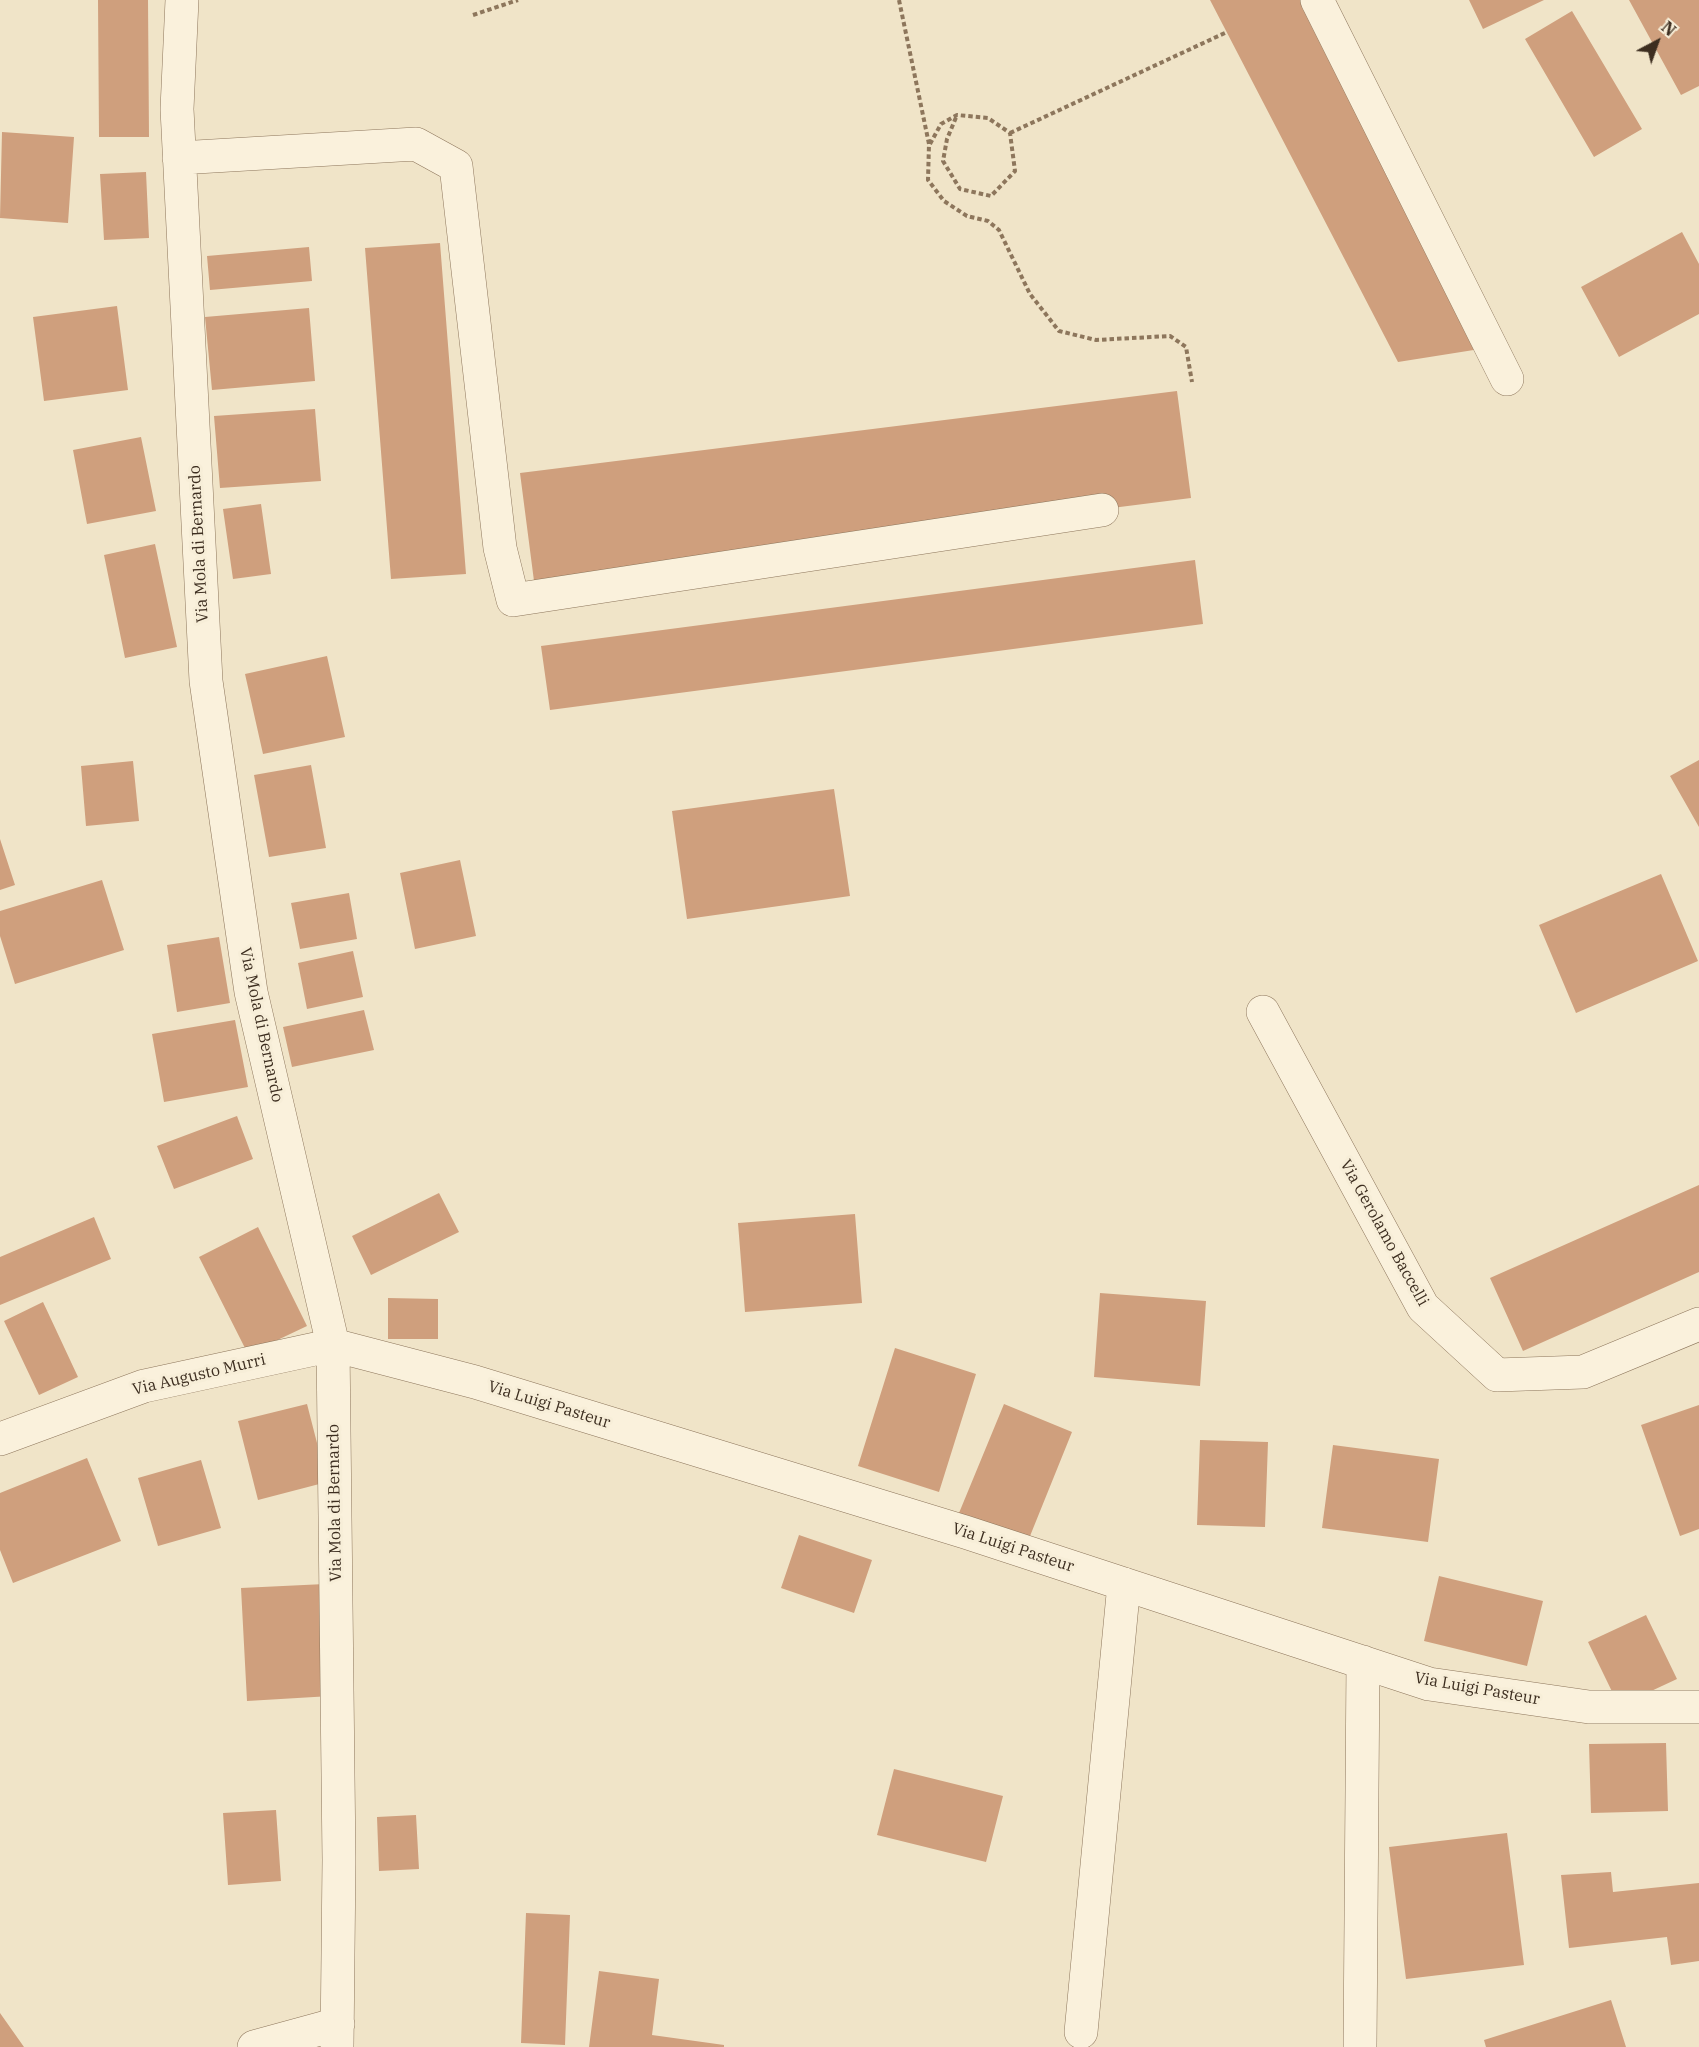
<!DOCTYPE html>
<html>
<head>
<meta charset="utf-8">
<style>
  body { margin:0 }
  #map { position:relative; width:1699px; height:2047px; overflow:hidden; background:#f0e4c8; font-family:"IBM Plex Serif",serif }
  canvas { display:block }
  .north { position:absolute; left:1627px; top:12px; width:60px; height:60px; -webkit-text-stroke:4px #f7eed8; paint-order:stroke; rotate:41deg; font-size:16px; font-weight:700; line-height:24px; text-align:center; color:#3d2e20 }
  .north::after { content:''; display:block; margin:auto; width:21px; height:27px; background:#3d2e20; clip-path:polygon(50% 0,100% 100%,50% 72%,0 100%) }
</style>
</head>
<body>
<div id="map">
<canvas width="1699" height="2047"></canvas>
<div class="north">N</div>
</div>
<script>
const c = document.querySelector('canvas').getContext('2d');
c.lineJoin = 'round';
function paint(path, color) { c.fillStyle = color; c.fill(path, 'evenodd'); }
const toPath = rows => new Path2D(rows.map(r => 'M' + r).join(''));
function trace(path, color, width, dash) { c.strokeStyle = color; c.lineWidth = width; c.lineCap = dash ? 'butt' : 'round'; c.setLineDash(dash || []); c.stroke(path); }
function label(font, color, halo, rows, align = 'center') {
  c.font = font + ' "IBM Plex Serif",serif'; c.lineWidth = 6; c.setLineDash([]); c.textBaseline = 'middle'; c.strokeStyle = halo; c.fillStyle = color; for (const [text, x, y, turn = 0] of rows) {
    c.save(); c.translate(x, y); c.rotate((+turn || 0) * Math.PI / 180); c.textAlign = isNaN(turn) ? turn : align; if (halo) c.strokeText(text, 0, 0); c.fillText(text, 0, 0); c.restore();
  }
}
paint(toPath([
  [98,0,148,0,149,137,99,137],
  [1210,0,1300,0,1480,349,1398,362],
  [1469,0,1544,0,1483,29],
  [1629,0,1699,0,1699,86,1681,95],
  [1572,11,1642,129,1594,157,1525,39],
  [2,132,74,137,68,223,0,218],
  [146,172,149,238,104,240,100,174],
  [1682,232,1699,264,1699,314,1619,357,1581,287],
  [440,243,466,574,391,579,365,248],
  [309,247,312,281,210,290,207,256],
  [117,306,128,390,44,401,33,317],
  [309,308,315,381,212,390,205,317],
  [1177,391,1191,498,534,581,520,473],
  [315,409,321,481,220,488,214,416],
  [141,437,156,511,87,524,73,450],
  [261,504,271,574,233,579,223,509],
  [155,544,177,647,125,658,104,555],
  [1195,560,1203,624,550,710,541,646],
  [327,656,345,737,263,754,245,674],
  [1699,760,1699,827,1670,776],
  [133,761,139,821,86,826,81,766],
  [311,765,326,848,269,857,254,775],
  [834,789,850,896,687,919,672,811],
  [0,839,15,885,0,890],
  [460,860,476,936,415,949,400,873],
  [1661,874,1698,961,1576,1013,1539,925],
  [102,880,124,950,15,984,0,936,0,911],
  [349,893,357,939,300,949,291,903],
  [219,937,230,1003,177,1012,167,945],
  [353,951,363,997,307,1009,298,963],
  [364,1010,374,1050,292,1067,283,1027],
  [235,1020,248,1087,164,1102,152,1034],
  [237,1116,253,1159,174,1189,157,1146],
  [1699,1185,1699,1272,1523,1351,1490,1278],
  [439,1193,459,1232,371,1275,352,1236],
  [855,1214,862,1303,745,1312,738,1223],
  [94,1217,111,1259,0,1305,0,1257],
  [258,1227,307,1326,248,1354,199,1257],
  [1100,1293,1206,1301,1200,1386,1094,1377],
  [388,1298,438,1299,438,1339,388,1339],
  [43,1302,78,1377,39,1395,4,1321],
  [895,1348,976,1374,939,1492,858,1466],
  [307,1404,327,1482,258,1500,238,1421],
  [1004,1404,1072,1432,1028,1541,959,1513],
  [1699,1405,1699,1529,1680,1536,1641,1425],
  [1200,1440,1268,1442,1265,1527,1197,1525],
  [1333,1445,1439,1459,1428,1542,1322,1528],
  [87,1458,121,1541,13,1583,0,1550,0,1493],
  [201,1460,221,1528,158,1546,138,1478],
  [799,1535,872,1560,854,1613,781,1588],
  [1439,1576,1543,1601,1527,1666,1424,1641],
  [325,1584,331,1696,247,1701,241,1588],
  [1646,1615,1677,1679,1619,1706,1588,1642],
  [1666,1743,1668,1811,1591,1813,1589,1744],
  [894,1769,1003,1796,986,1862,877,1835],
  [276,1810,281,1881,228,1885,223,1813],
  [416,1815,419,1869,379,1871,377,1817],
  [1507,1833,1524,1965,1406,1979,1389,1847],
  [1611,1872,1613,1892,1699,1883,1699,1961,1671,1965,1667,1937,1569,1948,1561,1875],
  [526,1913,570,1915,565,2045,521,2043],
  [599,1971,659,1979,652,2035,724,2045,724,2047,589,2047],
  [1611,2000,1626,2047,1486,2047,1484,2040],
  [0,2013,24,2047,0,2047]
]), '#cf9f7d');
const street = toPath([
  [182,0,177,109,206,681,251,992,333,1345,339,1860,337,2047],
  [1317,0,1507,379],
  [179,158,416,144,456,166,500,548,513,600,1102,510],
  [1263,1012,1423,1307,1497,1375,1583,1372,1699,1324],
  [0,1439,144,1386,333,1345,475,1382,965,1532,1429,1684,1589,1707,1699,1707],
  [1081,2032,1124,1584],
  [254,2047,338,2024],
  [1360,2047,1363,1662]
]);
trace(street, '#8d765c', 34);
trace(toPath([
  [899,0,929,144,928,180,944,201,967,216,988,221,999,230,1030,294,1059,331,1096,340,1170,336,1186,347,1192,382],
  [473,15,518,0],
  [1010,133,1227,32],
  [930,144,941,124,957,115,988,118,1010,133,1015,171,991,196,960,189,943,161,947,139,957,115]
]), '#8d765c', 4, [4.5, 3]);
trace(street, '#faf1dc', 33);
label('16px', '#3d2e20', '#f7eed8', [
  ["Via Mola di Bernardo",199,544,-93],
  ["Via Mola di Bernardo",261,1025,78],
  ["Via Gerolamo Baccelli",1384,1233,61],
  ["Via Augusto Murri",199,1375,-13],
  ["Via Luigi Pasteur",549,1405,17],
  ["Via Mola di Bernardo",335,1503,-91],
  ["Via Luigi Pasteur",1013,1548,18],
  ["Via Luigi Pasteur",1477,1689,10]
]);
</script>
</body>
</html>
